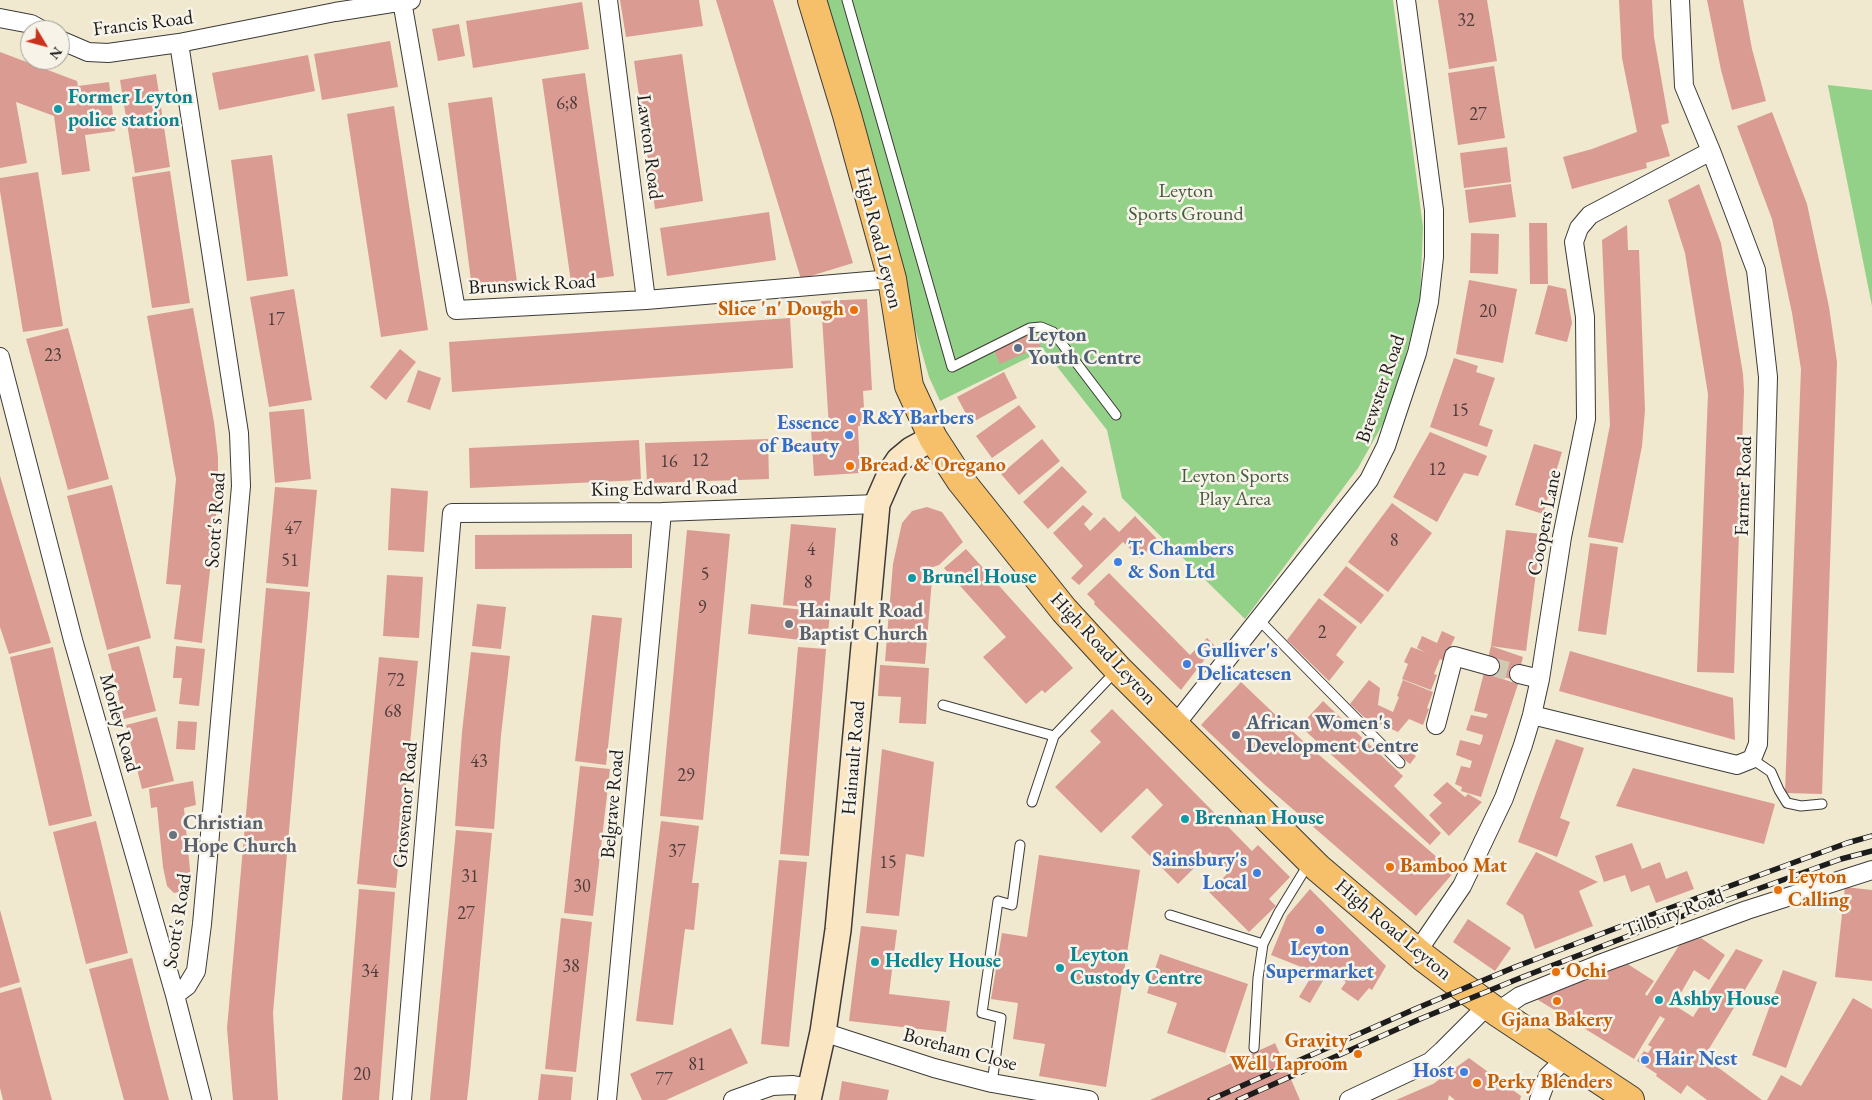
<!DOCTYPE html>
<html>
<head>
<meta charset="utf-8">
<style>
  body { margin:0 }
  #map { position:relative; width:1872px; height:1100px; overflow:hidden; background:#f0e8cf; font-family:"EB Garamond",serif }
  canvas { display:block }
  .north { position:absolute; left:20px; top:20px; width:50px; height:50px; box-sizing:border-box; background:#f7f3e8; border:1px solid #9f9d96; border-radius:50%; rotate:127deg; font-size:14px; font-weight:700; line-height:20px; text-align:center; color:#1c1c1c }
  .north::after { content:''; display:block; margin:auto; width:18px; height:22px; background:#c8321e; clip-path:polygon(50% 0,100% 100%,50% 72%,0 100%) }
</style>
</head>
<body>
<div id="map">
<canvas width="1872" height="1100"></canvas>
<div class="north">N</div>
</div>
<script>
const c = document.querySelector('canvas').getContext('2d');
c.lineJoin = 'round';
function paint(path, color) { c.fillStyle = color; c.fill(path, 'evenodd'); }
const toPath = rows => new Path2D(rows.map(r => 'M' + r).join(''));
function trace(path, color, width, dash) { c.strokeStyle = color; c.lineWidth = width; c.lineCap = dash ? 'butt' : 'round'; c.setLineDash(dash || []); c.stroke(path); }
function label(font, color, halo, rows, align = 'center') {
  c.font = font + ' "EB Garamond",serif'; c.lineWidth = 5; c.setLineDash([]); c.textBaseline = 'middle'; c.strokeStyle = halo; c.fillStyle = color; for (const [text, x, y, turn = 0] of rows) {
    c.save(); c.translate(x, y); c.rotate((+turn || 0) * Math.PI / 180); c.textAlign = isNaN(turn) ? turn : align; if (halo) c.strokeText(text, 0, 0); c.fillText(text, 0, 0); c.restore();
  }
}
paint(toPath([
  [821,0,1393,0,1423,227,1420,302,1404,362,1384,422,1358,468,1245,619,1122,498,1107,430,1044,350,940,401,929,377],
  [1828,85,1872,90,1872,306,1828,86]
]), '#92d187');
paint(toPath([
  [620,0,699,0,703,26,626,37],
  [716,0,773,0,853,263,801,279],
  [1438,0,1487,0,1497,61,1449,69],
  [1619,0,1652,0,1654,37,1669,123,1661,125,1670,156,1646,163,1647,168,1572,189,1563,157,1592,149,1637,132,1622,58],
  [1707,0,1743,0,1752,49,1766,101,1732,110,1721,70],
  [582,2,589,49,473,68,466,21],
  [459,24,465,56,438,61,432,29],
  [390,41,398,87,322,100,314,54],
  [0,52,77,81,78,86,109,82,115,131,85,135,90,171,62,175,54,116,16,102,27,163,0,168],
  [682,54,703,201,655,209,634,61],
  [308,55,315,91,219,110,212,73],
  [1494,66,1505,138,1458,145,1448,73],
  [585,73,614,276,571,282,542,79],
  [156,74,170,167,135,173,120,80],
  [492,97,517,282,472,288,448,103],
  [394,106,428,330,381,337,347,114],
  [1772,112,1807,204,1829,307,1837,362,1822,794,1785,793,1801,369,1792,313,1772,219,1737,126],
  [1507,147,1511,182,1464,188,1460,153],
  [272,155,288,276,247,281,231,160],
  [170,171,190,303,152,308,132,177],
  [38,172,63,326,23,332,0,191,0,178],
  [1511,184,1516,217,1469,223,1465,190],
  [1699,184,1721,243,1743,374,1744,391,1734,673,1697,672,1708,394,1685,253,1668,200],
  [769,212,776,260,667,276,660,228],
  [1529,223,1547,223,1548,284,1530,284],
  [1627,225,1628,250,1639,250,1645,410,1642,446,1623,543,1588,537,1610,425,1602,240],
  [1471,233,1499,234,1498,274,1470,273],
  [1469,280,1517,289,1503,363,1456,354],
  [1548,285,1566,289,1572,323,1567,342,1535,334],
  [294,289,312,400,269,407,250,297],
  [867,299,872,390,863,391,865,425,858,426,860,473,814,476,811,429,829,428,821,301],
  [193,308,214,422,218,457,218,497,202,643,174,639,181,585,166,584,176,479,147,316],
  [790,318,793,368,452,392,449,342],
  [68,328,109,479,68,490,26,339],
  [1035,332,1041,346,1000,364,994,350],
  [400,349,416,362,386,400,370,387],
  [1454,358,1478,366,1476,372,1495,378,1479,425,1493,430,1487,447,1430,427],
  [418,370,441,378,430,410,407,402],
  [1004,372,1017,398,971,423,957,397],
  [1019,405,1036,427,992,458,976,436],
  [304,409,311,479,275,483,269,412],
  [1430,432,1487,456,1478,476,1464,473,1437,522,1393,497],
  [768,439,769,479,647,483,645,443],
  [1042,439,1060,461,1019,495,1001,474],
  [639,440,641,480,470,488,469,448],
  [1534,444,1562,452,1543,514,1515,505],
  [1062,466,1087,492,1048,529,1023,502],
  [0,476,51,643,9,654,0,627],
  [112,485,151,638,107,650,67,496],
  [275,487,317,490,308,587,266,583],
  [391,488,428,491,424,552,388,550],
  [1392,503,1432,533,1388,592,1348,562],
  [1083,505,1093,514,1084,524,1090,531,1104,517,1119,532,1135,516,1158,540,1140,558,1123,542,1079,585,1071,578,1083,566,1053,533],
  [927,507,942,512,963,542,939,565,933,567,925,664,885,661,893,564,902,523,912,511],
  [791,524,836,528,829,609,783,605],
  [687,530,730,534,703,820,660,816],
  [1506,530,1541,534,1526,651,1491,646,1523,657,1517,681,1488,672,1487,662,1491,646],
  [632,534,632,568,475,569,475,535],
  [1590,543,1618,547,1606,635,1578,631],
  [966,549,1073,668,1045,693,1042,690,1026,704,983,657,1006,637,944,568],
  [1346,566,1384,595,1361,624,1323,595],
  [1109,573,1190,655,1207,638,1215,646,1181,690,1094,604,1095,602,1087,594],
  [387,575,423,577,419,638,383,636],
  [266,588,310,592,273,1013,278,1100,233,1100,227,1028],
  [1319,598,1357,627,1336,655,1344,662,1329,681,1287,640],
  [477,604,506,607,501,649,472,646],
  [751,604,830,613,827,643,748,634],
  [592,615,622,618,606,765,575,761],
  [1442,631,1455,637,1444,661,1440,659,1434,674,1437,675,1431,690,1402,679,1408,664,1404,662,1411,647,1425,652,1417,648,1422,636,1437,643],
  [139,646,156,711,124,719,108,654],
  [176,646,205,649,199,706,179,704,182,678,173,678],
  [53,647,92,816,49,826,10,657],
  [798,647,826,649,809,856,780,854],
  [1570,651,1733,698,1735,740,1559,691],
  [471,652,510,656,501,735,494,829,455,826,462,732],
  [379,657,418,661,396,888,357,884],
  [880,665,929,668,926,724,899,723,901,697,878,696],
  [1484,673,1518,684,1481,797,1461,791,1462,787,1455,784,1461,766,1470,768,1472,761,1456,755,1460,740,1480,745,1482,740,1483,735,1466,730,1471,715,1486,718,1488,714,1474,711],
  [1369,680,1380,688,1378,705,1393,712,1399,697,1397,696,1403,680,1433,692,1427,708,1429,709,1423,725,1409,719,1398,732,1367,718,1366,719,1350,704],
  [1241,682,1303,741,1454,872,1416,916,1265,785,1201,725],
  [1323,701,1403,776,1394,786,1441,833,1430,845,1300,726],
  [1112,709,1252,851,1258,845,1290,877,1269,899,1276,906,1249,932,1209,892,1229,872,1210,852,1178,884,1131,837,1163,805,1147,788,1101,833,1055,787,1101,742,1090,731],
  [157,717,174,781,142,789,126,725],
  [178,721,197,722,195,750,176,749],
  [1556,739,1584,748,1560,818,1570,822,1557,857,1518,842],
  [1402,745,1416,756,1410,764,1396,753],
  [882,749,934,762,924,857,906,854,899,916,866,913],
  [580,766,610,769,593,916,564,913],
  [1633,768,1775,804,1764,844,1616,806],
  [193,781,196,805,184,808,191,880,185,891,174,893,167,886,163,867,157,807,151,808,149,789],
  [1447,782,1465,797,1468,794,1482,802,1449,836,1429,815,1442,803,1433,795],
  [96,821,128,953,86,964,53,832],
  [661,821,699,826,692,883,699,883,694,930,685,929,673,1025,636,1021],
  [456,830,492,833,470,1073,467,1100,430,1100],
  [1632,843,1642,869,1660,862,1666,879,1687,871,1694,889,1656,903,1649,885,1631,892,1625,875,1604,882,1595,856],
  [1536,852,1598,882,1579,891,1593,926,1535,949,1523,915,1506,904],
  [1039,855,1140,870,1106,1087,1039,1076,1045,1044,1013,1039,1018,1003,991,999,1002,933,1027,937],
  [779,860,807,862,789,1047,761,1044],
  [1845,887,1872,890,1872,981,1835,977],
  [359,889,395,892,379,1100,342,1100],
  [1310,889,1386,966,1372,990,1369,988,1358,1001,1341,989,1346,982,1328,972,1310,1003,1299,997,1314,972,1271,955,1287,916],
  [0,910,20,982,0,988],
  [561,918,592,922,576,1072,545,1069],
  [1468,919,1511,948,1495,971,1453,942],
  [861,926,897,930,889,994,950,1001,946,1032,849,1021],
  [1701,938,1725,955,1709,980,1694,970,1674,1005,1693,1017,1736,949,1763,960,1704,1057,1762,1100,1707,1100,1687,1085,1681,1094,1656,1076,1657,1074,1637,1061,1644,1051,1648,1053,1652,1047,1648,1045,1665,1019,1660,1016,1634,1059,1535,998,1623,961,1654,981,1645,994,1647,996,1680,944],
  [1160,954,1248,984,1225,1053,1167,1033,1177,1003,1147,993],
  [132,958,150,1028,169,1100,124,1100,112,1056,89,969],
  [1783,970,1817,982,1786,1068,1752,1055],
  [21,987,39,1053,52,1100,3,1100,0,1088,0,993],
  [1853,998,1872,1009,1872,1100,1767,1100,1781,1075,1801,1086],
  [731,1028,748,1063,666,1100,642,1100,630,1074],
  [1275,1043,1300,1100,1150,1100,1271,1045],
  [1469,1058,1521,1096,1520,1100,1455,1100,1449,1095,1448,1100,1396,1100,1433,1084],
  [541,1074,573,1077,571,1100,538,1100],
  [842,1081,889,1090,887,1100,839,1100]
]), '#da9b93');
trace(toPath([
  [1490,666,1519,674]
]), '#d0c9b4', 18, [18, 9]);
const lane = toPath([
  [847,0,952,367,1030,328,1041,327,1053,332,1116,415],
  [1259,620,1400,763],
  [943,705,1054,736],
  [1752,759,1771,772,1779,790,1787,803,1801,806,1822,804],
  [1032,802,1054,736,1116,671],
  [1170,915,1263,944],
  [1254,1048,1258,978,1263,944,1279,912,1309,863],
  [992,1083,1001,1018,982,1013,998,901,1012,905,1020,845]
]);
const street = toPath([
  [608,0,646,300],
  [402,1,456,310,646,300,892,279],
  [0,18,31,24,42,30],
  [60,40,88,52,108,53,179,43,335,12,411,0],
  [0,357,73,640,175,995,202,1100],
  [1519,674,1540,679],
  [1532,715,1737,765,1752,759,1758,744,1768,377,1756,270,1711,151,1684,86,1680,0],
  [1175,725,1369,480,1386,446,1417,353,1429,302,1434,257,1434,210,1406,0],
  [1436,725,1454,656,1490,666],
  [1417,952,1462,886,1504,798,1523,745,1532,715,1540,679,1562,537,1586,419,1585,317,1574,242,1579,228,1590,215,1711,151],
  [175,995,187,986,196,971,202,924,241,486,239,433,179,43],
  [1497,1012,1520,996,1597,965,1747,910,1872,870],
  [823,1032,934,1068,992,1083,1089,1100],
  [402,1100,452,513,662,512,877,504],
  [607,1100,662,512],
  [733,1100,772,1086,793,1085,810,1088],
  [1349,1100,1430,1062,1442,1051,1488,1005],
  [1539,1100,1548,1076,1566,1058]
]);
const secondary = toPath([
  [808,1100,823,1032,838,930,877,504,891,472,899,460,911,450,933,438]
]);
const primary = toPath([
  [812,0,847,115,892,279,909,386,933,438,961,481,1064,610,1118,669,1318,868,1423,957,1452,979,1497,1012,1630,1100]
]);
trace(lane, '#3c3b37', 11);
trace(street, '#3c3b37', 20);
trace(secondary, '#3c3b37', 28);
trace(primary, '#3c3b37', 30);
trace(lane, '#fff', 9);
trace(street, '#fff', 18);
trace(secondary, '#fbe6c4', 25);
trace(primary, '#f6c06b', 28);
const rail = toPath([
  [1210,1100,1415,1009,1515,967,1640,919,1847,843,1872,836],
  [1238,1100,1420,1019,1520,978,1644,930,1841,859,1872,851]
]);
trace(rail, '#1c1c1c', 5.5);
trace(rail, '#f7f3e8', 4, [11]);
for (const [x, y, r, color] of [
  [58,109,5,"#0f9aa8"],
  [854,310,5,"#e8710a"],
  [1018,348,5,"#5c6f8a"],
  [852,419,5,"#3f7fe0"],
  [849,435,5,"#3f7fe0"],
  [850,466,5,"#e8710a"],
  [1118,562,5,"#3f7fe0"],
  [912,578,5,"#0f9aa8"],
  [789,624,5,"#6b7280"],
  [1187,664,5,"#3f7fe0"],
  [1236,735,5,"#5c6f8a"],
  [1185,819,5,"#0f9aa8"],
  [173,835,5,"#6b7280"],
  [1390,867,5,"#e8710a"],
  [1257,873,5,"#3f7fe0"],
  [1778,890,5,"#e8710a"],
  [1320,930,5,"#3f7fe0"],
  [875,962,5,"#0f9aa8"],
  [1060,968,5,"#0f9aa8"],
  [1556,972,5,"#e8710a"],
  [1659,1000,5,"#0f9aa8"],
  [1557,1001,5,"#e8710a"],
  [1358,1054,5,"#e8710a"],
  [1645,1060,5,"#3f7fe0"],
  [1464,1072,5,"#3f7fe0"],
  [1477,1083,5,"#e8710a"]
]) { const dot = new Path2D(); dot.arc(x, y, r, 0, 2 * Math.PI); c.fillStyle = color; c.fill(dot); trace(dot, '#f7f3e8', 2); }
label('18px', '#4c3c3a', null, [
  ["32",1466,21],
  ["6;8",567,104],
  ["27",1478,115],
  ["20",1488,312],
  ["17",276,320],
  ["23",53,356],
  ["15",1460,411],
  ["12",700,461],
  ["16",669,462],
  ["12",1437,470],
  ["47",293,529],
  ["8",1394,541],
  ["4",811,550],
  ["51",290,561],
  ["5",705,575],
  ["8",808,583],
  ["9",702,608],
  ["2",1322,633],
  ["72",396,681],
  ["68",393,712],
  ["43",479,762],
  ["29",686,776],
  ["37",677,852],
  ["15",888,863],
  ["31",470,877],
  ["30",582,887],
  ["27",466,914],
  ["38",571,967],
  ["34",370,972],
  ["81",697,1065],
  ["20",362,1075],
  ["77",664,1080]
]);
label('20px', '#1c1c1c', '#f7f3e8', [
  ["Francis Road",143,24,-7],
  ["Lawton Road",649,147,83],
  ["High Road Leyton",878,238,76],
  ["Brunswick Road",532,285,-3],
  ["Brewster Road",1381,389,-71],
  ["Farmer Road",1744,486,-88],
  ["King Edward Road",664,489,-1],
  ["Scott's Road",216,520,-86],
  ["Coopers Lane",1545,523,-79],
  ["High Road Leyton",1103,649,47],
  ["Morley Road",119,723,74],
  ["Hainault Road",854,758,-85],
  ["Belgrave Road",613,804,-85],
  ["Grosvenor Road",406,805,-85],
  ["Tilbury Road",1674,914,-20],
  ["Scott's Road",178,921,-81],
  ["High Road Leyton",1393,930,40],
  ["Boreham Close",960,1050,15]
]);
label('bold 20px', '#0d838f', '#f7f3e8', [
  ["Former Leyton",68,98],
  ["police station",68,121],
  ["Brunel House",922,578],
  ["Brennan House",1195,819],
  ["Leyton",1070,956],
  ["Custody Centre",1070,979],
  ["Hedley House",885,962],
  ["Ashby House",1669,1000]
], 'left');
label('20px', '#455b41', '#f7f3e8', [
  ["Leyton",1186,192],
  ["Sports Ground",1186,215],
  ["Leyton Sports",1235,477],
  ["Play Area",1235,500]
]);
label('bold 20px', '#c56008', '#f7f3e8', [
  ["Slice 'n' Dough",844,310,"right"],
  ["Bread & Oregano",860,466],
  ["Bamboo Mat",1400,867],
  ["Leyton",1788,878],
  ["Calling",1788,901],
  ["Ochi",1566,972],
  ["Gjana Bakery",1557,1021,"center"],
  ["Gravity",1348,1042,"right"],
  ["Well Taproom",1348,1065,"right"],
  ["Perky Blenders",1487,1083]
], 'left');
label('bold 20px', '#4e5e75', '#f7f3e8', [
  ["Leyton",1028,336],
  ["Youth Centre",1028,359],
  ["African Women's",1246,724],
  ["Development Centre",1246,747]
], 'left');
label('bold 20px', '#366cbe', '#f7f3e8', [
  ["R&Y Barbers",862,419],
  ["Essence",839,424,"right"],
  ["of Beauty",839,447,"right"],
  ["T. Chambers",1128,550],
  ["& Son Ltd",1128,573],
  ["Gulliver's",1197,652],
  ["Delicatesen",1197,675],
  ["Sainsbury's",1247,861,"right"],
  ["Local",1247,884,"right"],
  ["Leyton",1320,950,"center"],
  ["Supermarket",1320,973,"center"],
  ["Hair Nest",1655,1060],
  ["Host",1454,1072,"right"]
], 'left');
label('bold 20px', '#5b616d', '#f7f3e8', [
  ["Hainault Road",799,612],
  ["Baptist Church",799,635],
  ["Christian",183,824],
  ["Hope Church",183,847]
], 'left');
</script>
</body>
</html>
